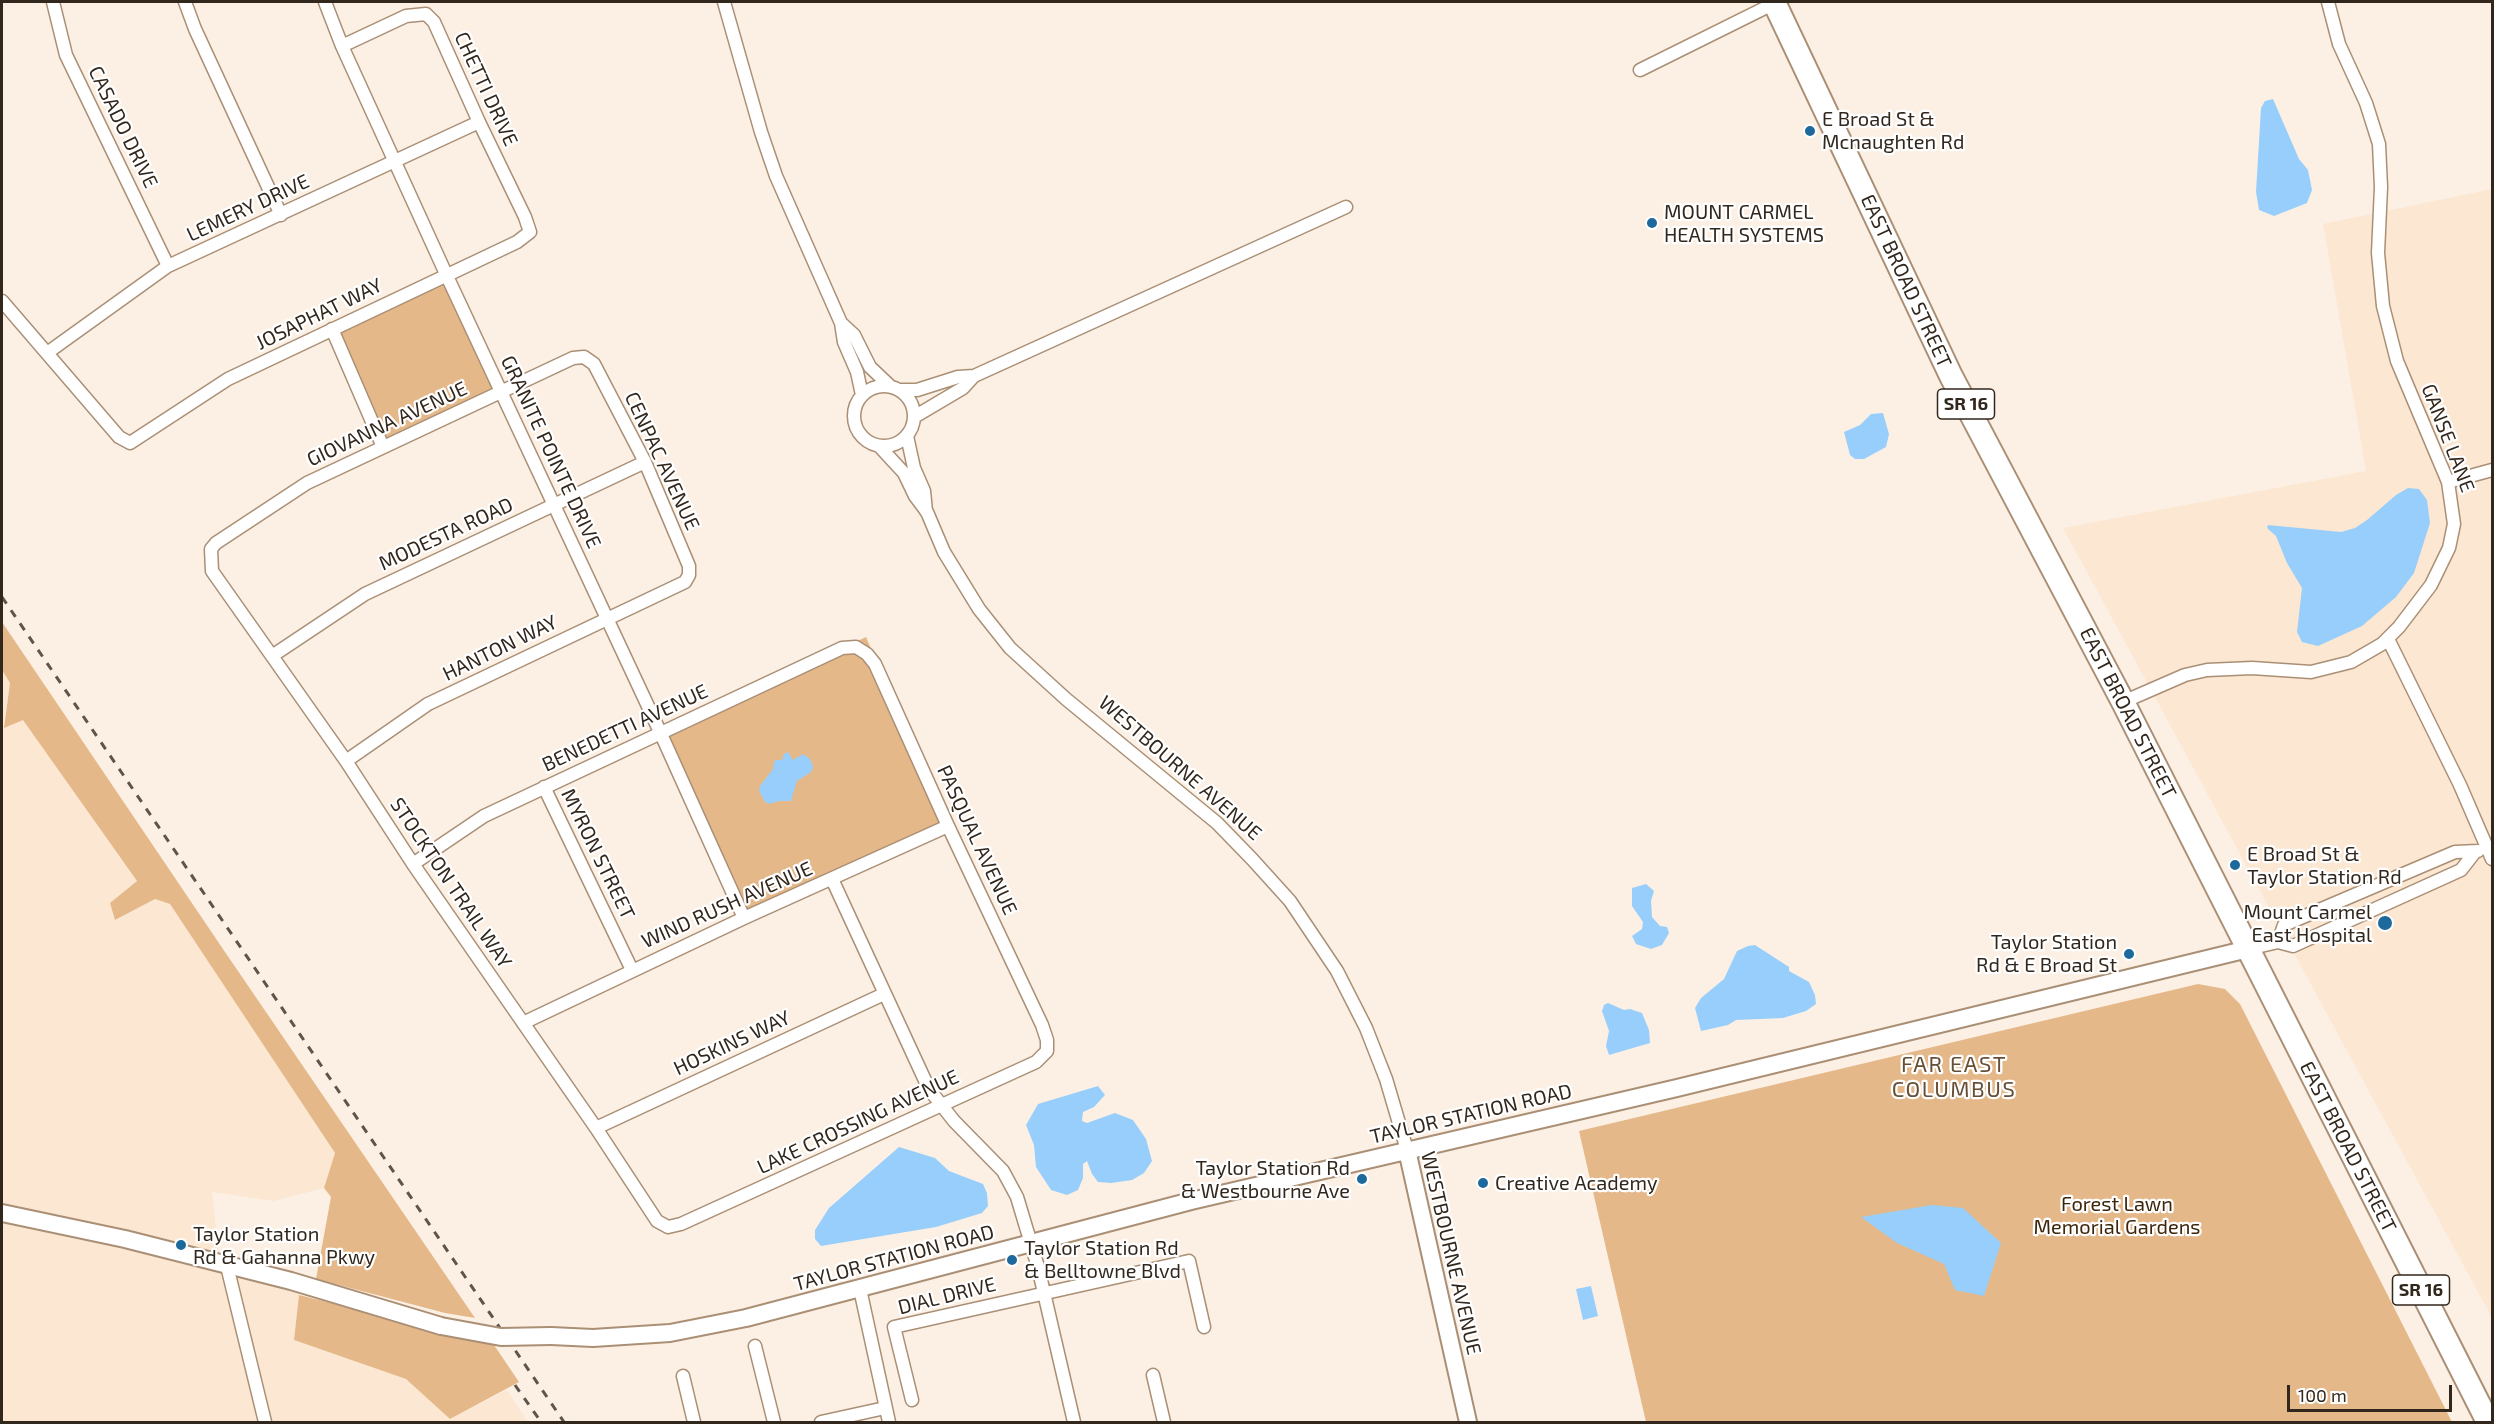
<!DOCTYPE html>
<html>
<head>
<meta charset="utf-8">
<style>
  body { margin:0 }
  #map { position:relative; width:2494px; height:1424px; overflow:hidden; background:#fcf0e5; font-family:"Exo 2",sans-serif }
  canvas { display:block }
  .frame { position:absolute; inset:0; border:3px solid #32271d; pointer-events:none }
  .scale { position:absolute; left:2287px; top:1385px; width:165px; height:27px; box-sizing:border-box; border:3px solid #32271d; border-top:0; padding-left:8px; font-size:18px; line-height:21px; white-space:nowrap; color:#32271d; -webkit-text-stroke:4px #fff; paint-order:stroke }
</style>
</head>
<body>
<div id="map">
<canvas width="2494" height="1424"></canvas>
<div class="frame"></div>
<div class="scale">100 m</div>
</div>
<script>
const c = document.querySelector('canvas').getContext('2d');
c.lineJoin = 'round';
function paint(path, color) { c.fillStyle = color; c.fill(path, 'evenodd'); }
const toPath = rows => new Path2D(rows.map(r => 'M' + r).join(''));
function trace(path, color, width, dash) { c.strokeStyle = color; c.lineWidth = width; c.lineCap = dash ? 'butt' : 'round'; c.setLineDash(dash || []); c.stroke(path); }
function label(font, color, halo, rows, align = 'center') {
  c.font = font + ' "Exo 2",sans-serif'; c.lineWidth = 4.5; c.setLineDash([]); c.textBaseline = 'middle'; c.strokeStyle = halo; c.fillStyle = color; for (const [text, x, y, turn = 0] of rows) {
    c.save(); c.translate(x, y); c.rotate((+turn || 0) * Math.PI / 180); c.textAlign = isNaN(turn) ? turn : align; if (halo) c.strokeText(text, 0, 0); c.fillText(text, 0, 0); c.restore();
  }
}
paint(toPath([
  [2492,189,2492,1318,2063,528,2366,471,2323,224],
  [2,670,10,683,4,727,23,719,137,881,110,903,115,920,155,899,170,904,335,1153,324,1188,274,1201,212,1192,219,1256,301,1278,294,1340,406,1379,450,1419,507,1390,528,1422,2,1422]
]), '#fce7d3');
paint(toPath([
  [446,274,502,391,383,447,333,329],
  [2,622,225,952,475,1318,445,1313,316,1279,331,1197,324,1188,335,1153,170,904,155,899,115,920,110,903,137,881,23,720,4,728,10,683,2,670],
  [866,637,948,826,744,918,661,734],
  [2198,984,2225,989,2240,1004,2452,1422,1646,1422,1579,1131],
  [299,1295,444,1331,490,1339,519,1382,450,1419,406,1379,294,1340]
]), '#e5b889');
paint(toPath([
  [2273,99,2299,159,2308,170,2312,190,2307,203,2274,216,2259,210,2256,192,2261,108,2265,101],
  [1883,413,1889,434,1886,447,1864,459,1855,459,1850,455,1844,432,1860,425,1871,414],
  [2408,488,2419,489,2427,500,2430,523,2414,573,2396,597,2362,626,2318,646,2302,642,2297,632,2302,588,2287,563,2276,536,2267,528,2268,525,2341,532,2355,528,2367,520,2396,495],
  [788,752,793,760,803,754,810,759,813,767,811,772,797,781,791,801,778,801,770,804,765,802,759,791,760,786,773,769,774,762,776,760,782,760,784,754],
  [1646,884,1654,891,1651,901,1652,917,1660,926,1667,927,1669,933,1662,945,1651,949,1636,944,1632,936,1642,929,1643,922,1632,906,1632,888],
  [1755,945,1789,967,1789,971,1809,982,1815,995,1816,1004,1806,1011,1783,1018,1736,1020,1728,1025,1701,1031,1695,1008,1701,998,1724,979,1737,951,1748,946],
  [1608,1003,1624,1010,1630,1009,1642,1013,1649,1030,1650,1043,1609,1055,1606,1046,1609,1031,1602,1011,1604,1005],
  [1098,1086,1105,1095,1094,1107,1083,1112,1082,1121,1087,1123,1115,1113,1133,1120,1146,1139,1152,1161,1144,1173,1132,1180,1111,1183,1098,1182,1092,1174,1087,1161,1083,1164,1083,1178,1078,1190,1067,1195,1051,1190,1036,1167,1034,1145,1026,1125,1038,1104],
  [899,1147,935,1158,949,1171,983,1184,987,1193,988,1206,982,1213,936,1227,821,1246,815,1239,815,1230,829,1208],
  [1932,1205,1963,1208,2001,1243,1984,1296,1955,1290,1944,1264,1897,1243,1861,1217],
  [1591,1286,1598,1316,1583,1320,1576,1289]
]), '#98cefb');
const street = toPath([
  [53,2,66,55,168,266],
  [185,2,195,29,281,215],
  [325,2,342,46,446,274,661,734,744,918],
  [724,2,761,132,776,176,841,323],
  [1640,70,1775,3],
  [2,301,119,437,130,443,228,379,517,242,530,232,525,217,479,122,434,22,426,14,406,16,342,46],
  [332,329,383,447],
  [47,353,168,266,479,122],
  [974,376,1346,207],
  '854 416a30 30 0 1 1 60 0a30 30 0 1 1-60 0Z',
  [900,390,917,390,958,377,974,376,963,388,914,417],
  [862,395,857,372,844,342,841,323,854,335,870,367,890,386],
  [907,436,914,468,924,491,926,511],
  [880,447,904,473,915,496,927,512,944,552,979,609,1010,648,1066,699,1217,823,1252,859,1290,901,1337,971,1366,1028,1386,1079,1407,1150],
  [2448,482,2492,470],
  [2388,639,2460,785,2492,859],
  [272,656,365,594,645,462],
  [2123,702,2185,675,2207,670,2252,668,2311,672,2351,662,2382,644,2399,627,2431,585,2449,548,2454,524,2448,482,2397,361,2383,306,2378,253,2381,187,2379,144,2366,103,2339,44,2328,2],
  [346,761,428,704,685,582,689,575,689,566,645,462,594,364,584,357,573,358,307,483,216,543,211,549,212,571,346,761,413,864,596,1128,657,1221,668,1227,681,1224,1036,1062,1047,1051,1047,1040,1042,1025,948,826,875,664,867,654,856,647,842,648,484,816,413,864],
  [544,787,632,970],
  [832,879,929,1089,954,1121,1003,1171,1017,1197,1038,1267,1074,1422],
  [2278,942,2284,925,2455,852,2478,851],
  [2248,949,2278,942,2293,946,2461,870,2475,852],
  [523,1023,744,918,948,826],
  [596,1128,884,994],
  [227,1266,265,1422],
  [860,1289,889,1422],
  [755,1346,774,1422],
  [1153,1375,1164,1422],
  [683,1376,694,1422],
  [912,1400,894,1327,1189,1261,1204,1327],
  [821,1422,885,1408]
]);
const secondary = toPath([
  [1407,1150,1468,1422],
  [2,1213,125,1239,291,1281,441,1326],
  [551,1336,593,1338,670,1333,746,1318,1191,1201,1677,1088,2248,949]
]);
const highway = toPath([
  [1774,2,1951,376,2123,702,2488,1422]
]);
trace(street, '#aa8f75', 15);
trace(secondary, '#aa8f75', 20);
trace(highway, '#aa8f75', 26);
trace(street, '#fff', 12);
trace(secondary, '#fff', 16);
trace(highway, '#fff', 22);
trace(toPath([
  [2,597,564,1422],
  [515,1385,541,1422]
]), '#5f544a', 3, [8, 8]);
const secondaryBridge = toPath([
  [441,1326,501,1337,551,1336]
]);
trace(secondaryBridge, '#aa8f75', 20, []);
trace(secondaryBridge, '#fff', 16);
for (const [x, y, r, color] of [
  [1810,131,6,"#1e699c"],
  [1652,223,6,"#1e699c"],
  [2235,865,6,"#1e699c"],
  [2385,923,8,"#1e699c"],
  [2129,954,6,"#1e699c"],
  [1362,1179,6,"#1e699c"],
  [1483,1183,6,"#1e699c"],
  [181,1245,6,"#1e699c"],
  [1012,1260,6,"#1e699c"]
]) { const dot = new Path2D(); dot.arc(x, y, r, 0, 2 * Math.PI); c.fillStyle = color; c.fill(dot); trace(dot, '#fff', 2); }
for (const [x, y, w] of [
  [1966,404,57],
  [2421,1290,57]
]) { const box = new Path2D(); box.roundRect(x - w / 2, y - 15, w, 30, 4.5); c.fillStyle = '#fff'; c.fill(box); trace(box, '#32271d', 1.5); }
label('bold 18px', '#32271d', null, [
  ["SR 16",1966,404],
  ["SR 16",2421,1290]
]);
label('20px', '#32271d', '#fff', [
  ["CHETTI DRIVE",486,89,65],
  ["CASADO DRIVE",123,127,64],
  ["LEMERY DRIVE",248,208,-25],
  ["EAST BROAD STREET",1906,281,65],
  ["JOSAPHAT WAY",319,314,-26],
  ["GIOVANNA AVENUE",387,424,-25],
  ["GANSE LANE",2448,438,69],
  ["GRANITE POINTE DRIVE",551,452,65],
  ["CENPAC AVENUE",662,461,65],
  ["MODESTA ROAD",446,534,-25],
  ["HANTON WAY",500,648,-26],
  ["EAST BROAD STREET",2128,713,63],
  ["BENEDETTI AVENUE",625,728,-25],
  ["WESTBOURNE AVENUE",1180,768,41],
  ["PASQUAL AVENUE",977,840,65],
  ["MYRON STREET",598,854,64],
  ["STOCKTON TRAIL WAY",451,883,56],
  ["WIND RUSH AVENUE",727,905,-24],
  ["HOSKINS WAY",732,1043,-25],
  ["TAYLOR STATION ROAD",1471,1114,-13],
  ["LAKE CROSSING AVENUE",858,1122,-25],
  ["EAST BROAD STREET",2348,1147,63],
  ["WESTBOURNE AVENUE",1451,1253,77],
  ["TAYLOR STATION ROAD",894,1258,-15],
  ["DIAL DRIVE",947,1296,-14]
]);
label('20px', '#32271d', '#fff', [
  ["E Broad St &",1822,119],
  ["Mcnaughten Rd",1822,142],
  ["MOUNT CARMEL",1664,212],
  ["HEALTH SYSTEMS",1664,235],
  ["E Broad St &",2247,854],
  ["Taylor Station Rd",2247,877],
  ["Mount Carmel",2372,912,"right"],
  ["East Hospital",2372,935,"right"],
  ["Taylor Station",2117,942,"right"],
  ["Rd & E Broad St",2117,965,"right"],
  ["Taylor Station Rd",1350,1168,"right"],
  ["& Westbourne Ave",1350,1191,"right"],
  ["Creative Academy",1495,1183],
  ["Taylor Station",193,1234],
  ["Rd & Gahanna Pkwy",193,1257],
  ["Taylor Station Rd",1024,1248],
  ["& Belltowne Blvd",1024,1271]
], 'left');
label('20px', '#3d2509', '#fff', [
  ["Forest Lawn",2117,1204],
  ["Memorial Gardens",2117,1227]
]);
c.letterSpacing = '1.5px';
label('22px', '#664f36', '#fff', [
  ["FAR EAST",1954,1065],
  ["COLUMBUS",1954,1090]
]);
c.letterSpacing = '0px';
</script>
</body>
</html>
